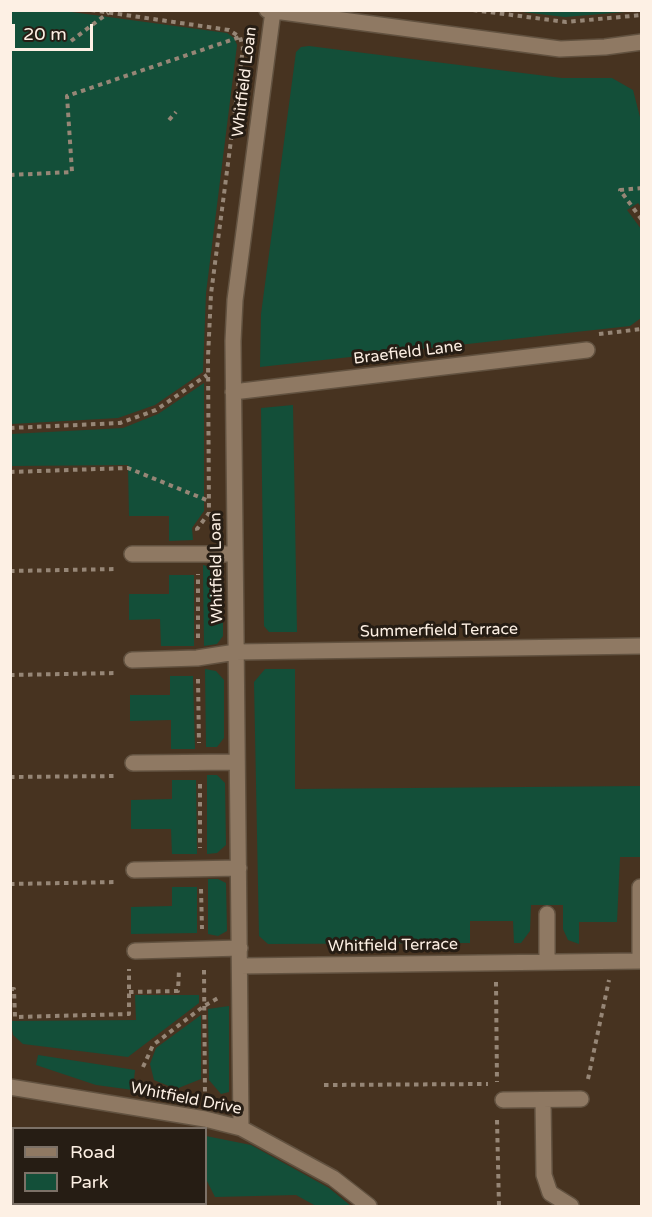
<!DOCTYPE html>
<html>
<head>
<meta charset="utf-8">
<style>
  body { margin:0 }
  #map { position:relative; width:652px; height:1217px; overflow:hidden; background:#473320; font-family:"Varela Round",sans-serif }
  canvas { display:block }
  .frame { position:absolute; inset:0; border:12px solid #fdf0e4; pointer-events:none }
  .legend { position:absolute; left:12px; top:1127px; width:195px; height:78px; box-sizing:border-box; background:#261d14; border:2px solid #7c7167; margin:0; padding:8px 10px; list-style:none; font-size:18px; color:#fdf0e4 }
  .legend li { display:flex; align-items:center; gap:12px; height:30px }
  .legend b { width:30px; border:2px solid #7c7167 }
  .scale { position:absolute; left:12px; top:24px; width:81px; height:27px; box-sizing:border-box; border:3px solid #fdf0e4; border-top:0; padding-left:8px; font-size:18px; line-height:21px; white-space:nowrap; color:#fdf0e4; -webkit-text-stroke:4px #261d14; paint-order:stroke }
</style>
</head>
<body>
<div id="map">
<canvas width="652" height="1217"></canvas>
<div class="frame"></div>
<ul class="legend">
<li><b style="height:8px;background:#8f7963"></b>Road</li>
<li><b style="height:16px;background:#134f39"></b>Park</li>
</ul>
<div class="scale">20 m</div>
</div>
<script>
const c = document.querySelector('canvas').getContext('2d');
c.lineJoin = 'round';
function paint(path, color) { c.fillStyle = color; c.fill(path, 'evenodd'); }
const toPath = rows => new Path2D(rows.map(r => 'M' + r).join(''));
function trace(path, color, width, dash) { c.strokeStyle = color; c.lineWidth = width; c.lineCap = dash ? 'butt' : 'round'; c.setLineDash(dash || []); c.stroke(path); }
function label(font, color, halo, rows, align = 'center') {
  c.font = font + ' "Varela Round",sans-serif'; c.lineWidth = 6; c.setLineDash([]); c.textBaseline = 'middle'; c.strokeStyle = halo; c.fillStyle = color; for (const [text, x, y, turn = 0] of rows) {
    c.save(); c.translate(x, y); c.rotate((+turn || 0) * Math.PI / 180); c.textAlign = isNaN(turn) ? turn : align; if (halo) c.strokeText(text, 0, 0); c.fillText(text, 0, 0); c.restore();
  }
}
paint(toPath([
  [11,10,64,11,227,33,234,38,237,45,206,293,203,372,155,405,118,418,11,424],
  [514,11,637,10,637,11,565,17],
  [309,46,562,78,612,78,633,90,641,121,642,208,638,203,627,210,641,229,641,318,630,326,260,367,261,314,296,52,301,47],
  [204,383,204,511,192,528,193,540,169,541,169,516,129,516,128,465,11,466,11,434,123,428,158,414],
  [293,405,297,632,269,632,264,626,261,408],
  [203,565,214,568,223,577,223,636,217,644,204,646],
  [169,575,194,575,194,646,161,646,160,619,129,620,129,594,169,594],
  [205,669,216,671,224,680,224,738,217,747,206,747],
  [265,669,295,669,295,789,641,786,641,857,620,857,617,922,579,922,579,944,568,940,563,929,563,905,531,905,530,931,521,943,514,943,513,921,470,921,470,943,268,944,259,936,254,682],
  [170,676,193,676,195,749,171,749,171,720,130,721,130,695,170,695],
  [207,775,217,775,225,783,226,845,217,853,207,854],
  [172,780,196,780,197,854,172,854,171,829,131,829,131,800,172,799],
  [208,879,218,879,226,883,227,931,218,936,208,934],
  [172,887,197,887,197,933,131,934,131,907,172,906],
  [135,995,199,995,199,1003,128,1057,23,1044,13,1035,11,1021,136,1020],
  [229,1006,229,1092,221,1094,209,1080,208,1009],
  [201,1015,201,1079,176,1089,154,1080,150,1064,156,1048],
  [38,1055,135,1070,133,1090,96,1085,36,1065],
  [206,1136,251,1145,329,1188,351,1206,316,1206,296,1195,215,1197,206,1179]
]), '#134f39');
const minor = toPath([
  [267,10,560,49,605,47,642,42],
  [233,392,587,350],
  [132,554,235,554],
  [132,660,197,658,236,652,642,646],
  [133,763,237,762],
  [134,870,239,868],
  [547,914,547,962],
  [135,951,240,948],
  [240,966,640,961,640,887,642,887],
  [10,1087,205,1119,241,1128,333,1178,369,1206],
  [503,1100,581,1099],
  [543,1100,544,1175,550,1193,571,1206],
  [241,1128,233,341,235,300,273,11],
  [113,1204,113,1206],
  [198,1204,198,1206]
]);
trace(minor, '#625240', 18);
trace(toPath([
  [91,10,229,30,240,37,243,48,211,294,208,357,209,513,197,529,198,533],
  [473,10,566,22,642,15],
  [71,41,108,13],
  [169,120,176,112],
  [10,175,72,172,67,96,240,37],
  [642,188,620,190,642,220],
  [599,334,642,329],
  [10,428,120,423,156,410,207,375],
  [10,472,128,468,209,501],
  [10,571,118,569],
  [198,638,198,574],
  [10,675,118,673],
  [198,679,199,743],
  [10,777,118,776],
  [200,784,200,848],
  [10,884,118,882],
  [201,889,202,929],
  [204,970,205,1097],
  [496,982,497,1082],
  [10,989,14,989,15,1017,129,1014,129,969],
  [129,992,178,991,179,970],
  [143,1067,153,1045,204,1006,220,997],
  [588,1079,609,980],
  [324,1085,488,1084],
  [497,1120,499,1206],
  [158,1204,158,1206]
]), '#968676', 4, [4.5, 4.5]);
trace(minor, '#8f7963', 15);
label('16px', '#fdf0e4', '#261d14', [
  ["Whitfield Loan",245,82,-83],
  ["Braefield Lane",408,353,-7],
  ["Whitfield Loan",217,568,-91],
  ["Summerfield Terrace",439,631,-1],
  ["Whitfield Terrace",393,946,-1],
  ["Whitfield Drive",186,1099,11]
]);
</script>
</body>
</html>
